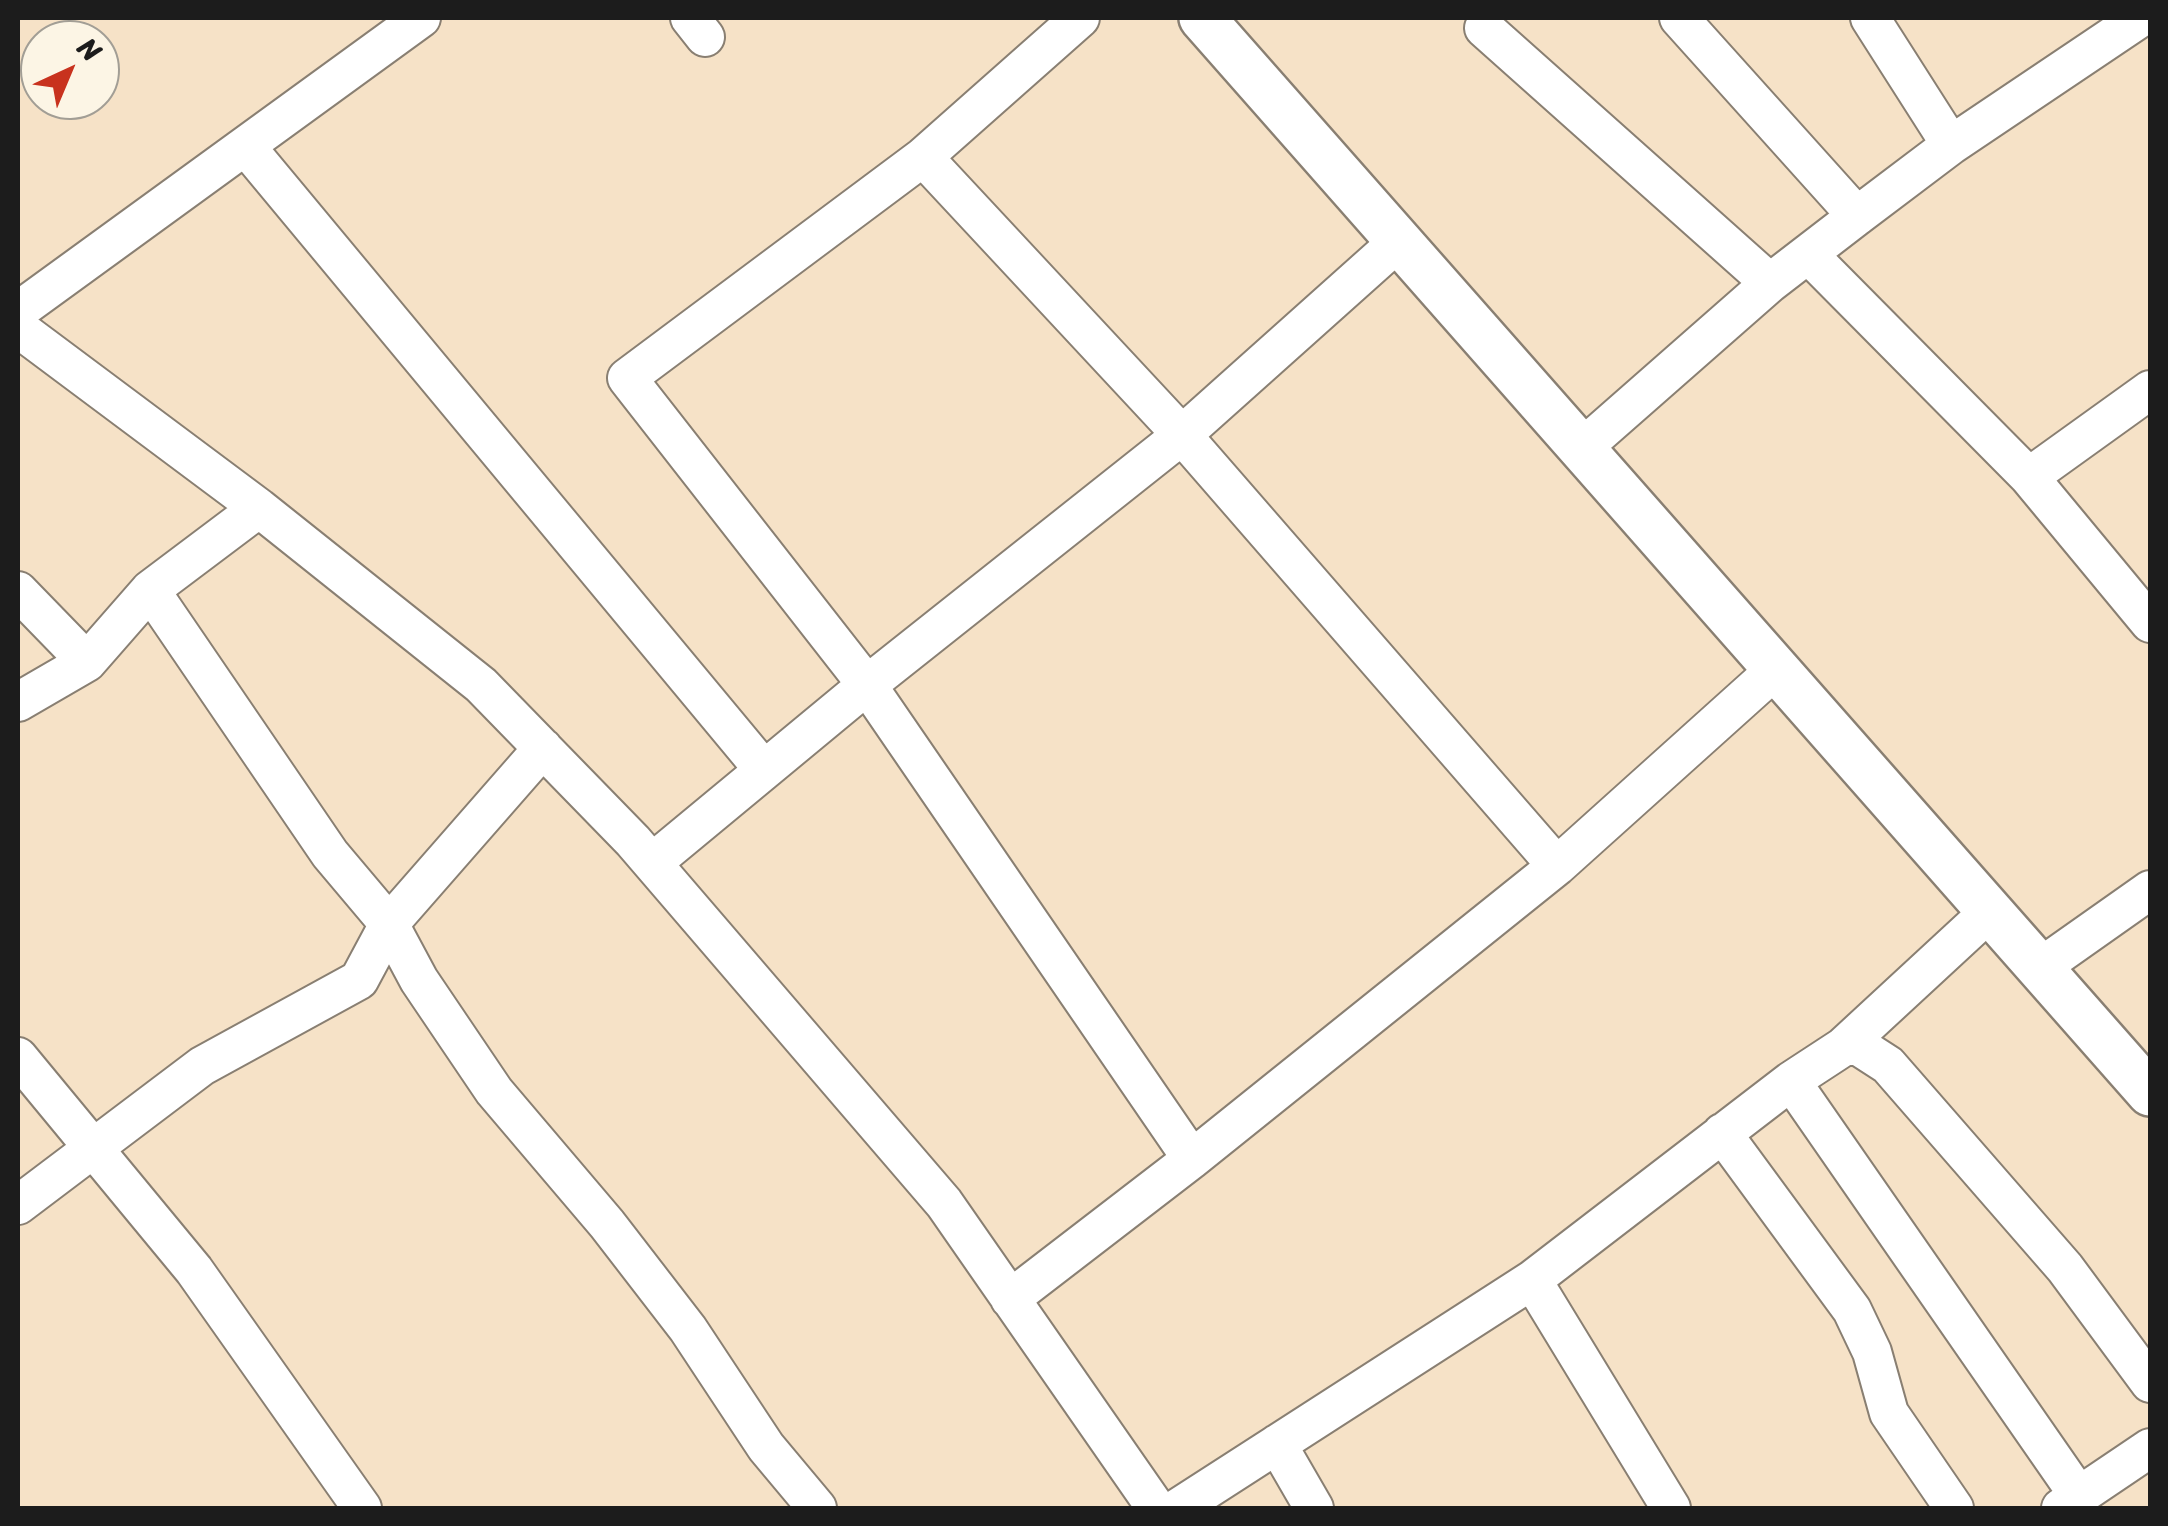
<!DOCTYPE html>
<html>
<head>
<meta charset="utf-8">
<style>
  body { margin:0 }
  #map { position:relative; width:2168px; height:1526px; overflow:hidden; background:#f6e2c7; font-family:Sriracha,sans-serif }
  canvas { display:block }
  .frame { position:absolute; inset:0; border:20px solid #1c1c1c; pointer-events:none }
  .north { position:absolute; left:20px; top:20px; width:100px; height:100px; box-sizing:border-box; background:#fcf5e5; border:2px solid #a29e95; border-radius:50%; rotate:44deg; font-size:28px; font-weight:700; line-height:40px; text-align:center; color:#1c1c1c }
  .north::after { content:''; display:block; margin:auto; width:35px; height:45px; background:#c8321e; clip-path:polygon(50% 0,100% 100%,50% 72%,0 100%) }
</style>
</head>
<body>
<div id="map">
<canvas width="2168" height="1526"></canvas>
<div class="frame"></div>
<div class="north">N</div>
</div>
<script>
const c = document.querySelector('canvas').getContext('2d');
c.lineJoin = 'round';
const toPath = rows => new Path2D(rows.map(r => 'M' + r).join(''));
function trace(path, color, width, dash) { c.strokeStyle = color; c.lineWidth = width; c.lineCap = dash ? 'butt' : 'round'; c.setLineDash(dash || []); c.stroke(path); }
const minor = toPath([
  [690,18,705,37],
  [1080,18,923,157,627,378,867,685,1192,1159],
  [1679,18,1857,216],
  [1870,18,1951,145],
  [1484,28,1770,283],
  [247,148,764,770],
  [923,157,1182,435,1557,866],
  [1808,254,2029,477,2150,623],
  [18,311,421,18],
  [18,328,259,508,481,685,633,841,944,1203,1156,1508],
  [1581,449,1770,283,1857,216,1951,145,2140,18],
  [2029,477,2150,390],
  [150,590,330,854,389,924,419,980,494,1091,607,1224,688,1329,766,1447,817,1508],
  [18,591,87,662],
  [18,702,87,662,150,590,259,508],
  [652,863,867,685,1182,435,1399,241],
  [2038,969,2150,890],
  [1843,1047,1988,913],
  [18,1057,194,1270,362,1508],
  [1791,1081,2079,1496],
  [1722,1133,1852,1310,1872,1352,1889,1413,1954,1508],
  [18,1205,202,1066,359,980,389,924,543,748],
  [1532,1280,1791,1081,1843,1047,1857,1045,1888,1065,2065,1268,2150,1383],
  [1010,1299,1192,1159,1557,866,1775,670],
  [1277,1444,1314,1508],
  [1178,1508,1532,1280,1671,1508],
  [2061,1508,2150,1448]
]);
const tertiary = toPath([
  [1202,18,2150,1093]
]);
trace(minor, '#897f72', 42);
trace(tertiary, '#897f72', 50);
trace(minor, '#fff', 38);
trace(tertiary, '#fff', 45);
</script>
</body>
</html>
